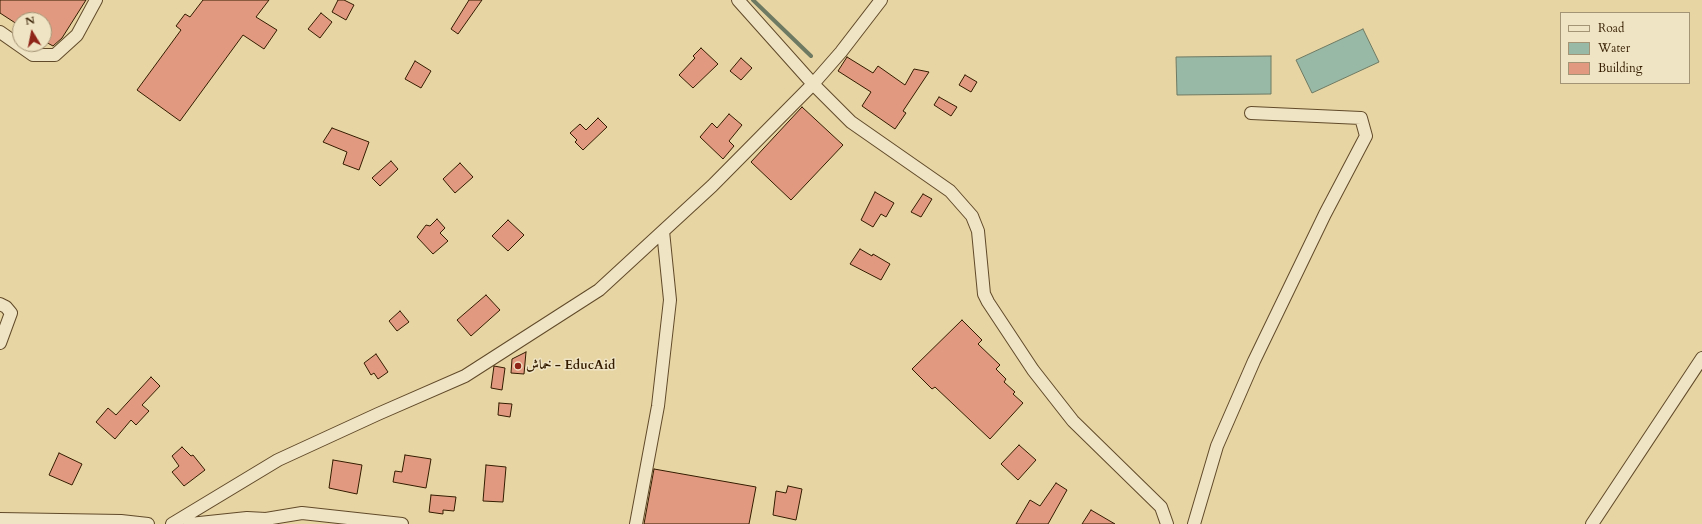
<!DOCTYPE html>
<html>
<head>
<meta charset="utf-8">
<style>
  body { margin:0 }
  #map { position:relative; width:1702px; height:524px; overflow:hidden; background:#e7d5a4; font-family:Cardo,serif }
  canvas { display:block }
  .legend { position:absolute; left:1560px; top:12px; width:130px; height:72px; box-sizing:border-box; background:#efe4c4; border:1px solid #a49476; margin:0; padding:5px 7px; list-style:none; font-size:12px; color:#341c00 }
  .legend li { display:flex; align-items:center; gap:8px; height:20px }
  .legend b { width:20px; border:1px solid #a49476 }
  .north { position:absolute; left:12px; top:12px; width:40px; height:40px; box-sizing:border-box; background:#efe4c4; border:1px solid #a49476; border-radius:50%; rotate:350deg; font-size:11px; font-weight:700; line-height:16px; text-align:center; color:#341c00 }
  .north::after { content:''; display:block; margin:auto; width:14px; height:18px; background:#8f2418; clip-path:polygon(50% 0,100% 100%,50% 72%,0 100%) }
</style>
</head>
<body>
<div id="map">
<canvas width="1702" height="524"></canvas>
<ul class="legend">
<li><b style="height:5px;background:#efe4c4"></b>Road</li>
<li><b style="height:11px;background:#97b9a5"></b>Water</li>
<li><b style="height:11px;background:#e19a7f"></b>Building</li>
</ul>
<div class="north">N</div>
</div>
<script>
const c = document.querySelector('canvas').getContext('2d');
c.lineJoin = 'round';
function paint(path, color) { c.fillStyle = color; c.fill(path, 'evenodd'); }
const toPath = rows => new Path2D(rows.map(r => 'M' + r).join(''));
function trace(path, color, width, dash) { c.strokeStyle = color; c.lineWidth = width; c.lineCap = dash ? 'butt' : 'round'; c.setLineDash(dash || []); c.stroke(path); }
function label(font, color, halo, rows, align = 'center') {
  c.font = font + ' Cardo,Amiri,serif'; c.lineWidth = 3; c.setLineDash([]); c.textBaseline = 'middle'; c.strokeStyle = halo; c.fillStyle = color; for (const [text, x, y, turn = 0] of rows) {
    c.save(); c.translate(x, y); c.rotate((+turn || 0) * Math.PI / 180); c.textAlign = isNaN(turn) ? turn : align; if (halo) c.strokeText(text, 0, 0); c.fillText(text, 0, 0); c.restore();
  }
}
const water = toPath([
  [1363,29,1379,62,1312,93,1296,60,1363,29],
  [1271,56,1271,94,1177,95,1176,57,1271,56]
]);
paint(water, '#97b9a5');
trace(water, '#6f7a63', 1);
trace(toPath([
  [753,0,811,56]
]), '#6f7a63', 4);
const building = toPath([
  [0,0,86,0,62,38,53,46,44,41,44,20,20,20,20,26,0,13,0,0],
  [203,0,269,0,256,17,277,30,264,49,243,35,180,121,137,90,181,30,176,26,185,14,190,17,203,0],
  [338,0,344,0,354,5,346,20,332,12,338,0],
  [469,0,482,0,458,34,451,29,469,0],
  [321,13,332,22,320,38,308,29,321,13],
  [701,48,718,64,693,88,679,75,695,58,693,56,701,48],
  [847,57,873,73,878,66,905,85,914,69,929,72,903,111,906,113,895,129,862,106,871,92,838,71,847,57],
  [741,58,752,68,741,80,730,71,741,58],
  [415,61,431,71,421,88,405,79,415,61],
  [965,75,977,82,971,92,959,85,965,75],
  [939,97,957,107,951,116,934,105,939,97],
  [802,107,843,145,791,200,751,162,802,107],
  [729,114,742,125,729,141,734,146,723,159,700,137,712,123,717,128,729,114],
  [598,118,607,127,583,150,575,142,577,140,570,133,580,124,586,130,598,118],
  [332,128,369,142,359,170,343,164,347,152,323,142,332,128],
  [391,161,398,169,380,186,372,178,391,161],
  [460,163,473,177,455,193,443,179,460,163],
  [875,192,894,203,886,217,881,214,873,227,861,220,875,192],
  [923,194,932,199,921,217,911,212,923,194],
  [437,219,445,228,440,233,448,241,433,254,417,237,426,225,430,226,437,219],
  [508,220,524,235,508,251,492,236,508,220],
  [860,249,872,256,873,254,890,264,881,280,850,264,860,249],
  [486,295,500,310,471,336,457,320,486,295],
  [400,311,409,322,397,331,389,321,400,311],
  [962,320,982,340,978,344,1000,365,996,369,1006,379,1004,382,1015,392,1013,394,1023,403,990,439,935,387,932,389,912,369,962,320],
  [526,352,524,374,511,373,512,359,526,352],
  [376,354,388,372,378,379,374,373,371,375,364,363,376,354],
  [494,366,505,368,502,390,491,388,494,366],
  [151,377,160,386,142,405,149,411,136,425,131,420,115,439,96,422,108,408,116,415,151,377],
  [499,403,512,404,510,417,498,415,499,403],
  [1019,445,1036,460,1018,480,1001,464,1019,445],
  [182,447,191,456,193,455,205,470,184,486,172,472,179,466,172,456,182,447],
  [59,453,82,464,72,485,49,475,59,453],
  [405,455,431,459,426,488,393,482,395,471,402,472,405,455],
  [333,460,362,465,357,494,329,488,333,460],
  [486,465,506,467,503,502,483,501,486,465],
  [654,469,756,487,749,524,644,524,654,469],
  [1056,483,1067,490,1048,524,1016,524,1030,500,1040,506,1056,483],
  [788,486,802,489,796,520,773,515,776,491,786,493,788,486],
  [431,495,456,497,454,511,443,510,443,514,429,512,431,495],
  [1091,510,1115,524,1082,524,1091,510]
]);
paint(building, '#e19a7f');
trace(building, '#341c00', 1);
const minor = toPath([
  [738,0,813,84,851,122,950,191,972,216,978,231,984,294,988,302,1033,370,1073,421,1161,507,1167,524],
  [0,32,33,55,55,55,77,35,96,0],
  [0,304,6,307,11,313,0,343],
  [0,519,121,521,148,524],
  [172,524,278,460,378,414,465,376,599,290,712,186,813,84,841,52,881,0],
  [190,524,247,518,266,519,302,513,402,524],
  [636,524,658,406,670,300,663,231],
  [1194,524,1217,446,1254,361,1325,214,1366,136,1361,118,1251,113],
  [1592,524,1702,358]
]);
trace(minor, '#614a29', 14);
trace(minor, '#efe4c4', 12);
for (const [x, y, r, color] of [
  [518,366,4,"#8f2418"]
]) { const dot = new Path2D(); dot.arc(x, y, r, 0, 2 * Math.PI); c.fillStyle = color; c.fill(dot); trace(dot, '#efe4c4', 1.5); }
label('bold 13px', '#341c00', '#efe4c4', [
  ["خماش - EducAid",526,366]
], 'left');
</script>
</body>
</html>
